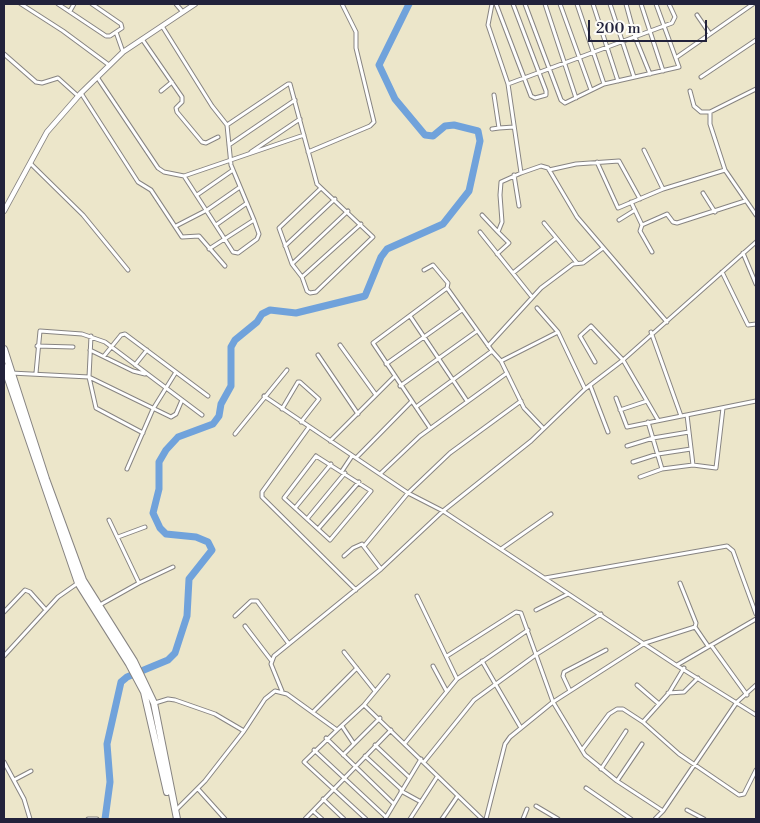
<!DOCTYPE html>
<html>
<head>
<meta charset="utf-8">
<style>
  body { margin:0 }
  #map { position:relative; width:760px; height:823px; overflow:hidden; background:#ece6ca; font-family:"Libre Bodoni",serif }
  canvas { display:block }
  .frame { position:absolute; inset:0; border:5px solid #22223b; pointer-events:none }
  .scale { position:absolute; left:588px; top:20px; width:119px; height:22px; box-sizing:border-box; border:2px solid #22223b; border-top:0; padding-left:6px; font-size:15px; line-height:18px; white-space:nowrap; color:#22223b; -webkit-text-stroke:4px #fdfcf7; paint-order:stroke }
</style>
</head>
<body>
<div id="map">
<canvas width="760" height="823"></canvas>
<div class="frame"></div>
<div class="scale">200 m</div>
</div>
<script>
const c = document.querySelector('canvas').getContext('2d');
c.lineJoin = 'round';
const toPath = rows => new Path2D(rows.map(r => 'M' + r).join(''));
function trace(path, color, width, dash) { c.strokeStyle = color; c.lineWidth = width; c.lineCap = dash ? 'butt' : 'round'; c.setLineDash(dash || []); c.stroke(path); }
trace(toPath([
  [105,819,110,782,107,744,121,682,127,677,168,660,175,653,187,616,189,579,212,550,208,542,196,537,166,534,160,528,153,513,159,489,159,462,166,450,178,437,213,424,219,416,221,404,231,386,231,347,235,340,257,322,262,314,270,310,296,313,365,296,381,257,387,249,443,224,469,191,480,141,478,131,454,125,445,126,433,136,425,135,395,99,379,65,409,4]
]), '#70a2db', 7);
const street = toPath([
  [21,4,63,31,109,65],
  [58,4,106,36,110,36,122,28,121,24,92,4],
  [176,4,182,11],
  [492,4,488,25,508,84,521,173,541,166,548,168,577,217,667,322],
  [496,4,531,96,535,98,546,95,546,91,513,4],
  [525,4,561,100,565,103,604,84,679,67,656,4],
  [545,4,576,98],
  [560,4,591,90],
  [577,4,604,84],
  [593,4,618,81],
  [610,4,634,77],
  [626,4,635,37,650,74],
  [641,4,663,71],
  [70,11,74,4],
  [697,15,710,34],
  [116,32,123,52],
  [142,39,182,97,182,102,176,108,177,112,202,142,206,143,218,137],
  [4,54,36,82,42,83,58,78,78,96],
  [677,57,753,4],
  [97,77,158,168,164,172,184,176,233,252,238,253,257,239,259,234,254,220,231,165,227,125,212,106,162,26],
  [701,77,756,40],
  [508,84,672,23,675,17,669,4],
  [756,89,710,112,710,124,725,170,756,215],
  [161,91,172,82],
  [690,91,694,106,701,112,710,112],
  [81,93,138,182,151,190,182,237,199,236,225,266],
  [494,95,499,128,514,127],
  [227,125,288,84,290,84,317,184,373,237,316,292,310,293,307,291,302,277],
  [492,129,499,128],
  [229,145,295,100],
  [644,150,663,189],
  [251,152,300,119],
  [308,152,370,126,374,122,356,48,356,32,342,4],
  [597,162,618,208,663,189,725,170],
  [30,163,83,215,128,270],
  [549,170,576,164,619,161,640,199],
  [514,175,519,206],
  [184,176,304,135],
  [321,188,279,228,292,264,302,277,361,224],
  [703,193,715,212],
  [197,195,233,170],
  [631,202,642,225,640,231,652,252],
  [482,215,498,232],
  [619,220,635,210],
  [544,223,577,263],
  [216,225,247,203],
  [642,225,667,214,673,222,677,223,745,201],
  [176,226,207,210,240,187],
  [480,232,532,297],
  [285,246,335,199],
  [209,249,254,220],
  [743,253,756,284],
  [497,254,509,243,498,232,502,222,500,195,501,182,521,173],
  [292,264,348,211],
  [424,270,433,265,448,283,447,288],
  [722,272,748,325,756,324],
  [513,273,556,238],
  [537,308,558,332],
  [410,316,467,401],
  [651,332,681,416],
  [91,336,89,377,96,408,143,433],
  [340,345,376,395],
  [37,346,73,347],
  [488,346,541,288,573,264,583,263,603,248],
  [90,350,133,371,145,374],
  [318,355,358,414],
  [104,356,121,335,125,334,208,396],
  [501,361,558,332,585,389],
  [595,362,580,336,591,326,623,360,658,420],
  [386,364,462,310],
  [135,365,147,350],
  [11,373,89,377,171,417,176,414,182,400],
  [36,373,40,331,82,334,105,342,202,415],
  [590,385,608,432],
  [400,386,477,331],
  [264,396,408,493,443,511,676,665,756,715],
  [616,398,627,427,756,401],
  [416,407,492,351],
  [282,409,298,382,300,382,319,399,301,422],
  [620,410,647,401],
  [687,415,693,465],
  [648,422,662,469],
  [309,427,262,492,262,497,356,590],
  [430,428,373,343,447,288,492,351,501,361,524,408,543,428],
  [235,434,287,370],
  [330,441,394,377],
  [627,446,653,438,689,432],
  [316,456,371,491,330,540,284,498,316,456],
  [356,458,411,402],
  [633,462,658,454,691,449],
  [127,469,153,409,176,372],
  [342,471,352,456],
  [380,474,420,436,507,373],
  [640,477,662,469,693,465,716,468,723,408],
  [295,508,331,464],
  [307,519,345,473],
  [318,529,359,482],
  [118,537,145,527],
  [365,545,408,493,450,453,521,401],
  [501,549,551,514],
  [344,556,353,548,362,544,381,569],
  [545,578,727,546,733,551,756,614],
  [139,583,173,567],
  [417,596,457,679],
  [98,606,139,583,109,520],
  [536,610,568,594],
  [4,612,25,590,30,592,46,610],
  [235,616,251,601,257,601,289,644],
  [245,626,271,660],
  [695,627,708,646],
  [711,645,747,695],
  [344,652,375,691],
  [4,656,58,597,78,583],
  [447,656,516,612,521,613,553,702,585,755,617,781,663,811],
  [482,661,521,728],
  [677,665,756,619],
  [433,666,446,690],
  [637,685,659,704],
  [282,691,271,664,274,656,381,569,443,511,531,441,585,389,623,360,756,242],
  [570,691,563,676,564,672,606,650],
  [668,693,684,692,698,678],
  [155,703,168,699,175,700,215,714,244,731,265,699,275,691,287,694,337,730,364,705,482,819],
  [364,705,388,676],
  [313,712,357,668],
  [643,722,669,693,684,668],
  [342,726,354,744],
  [337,730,304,762,366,819],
  [326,738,394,804],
  [405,743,457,679,528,630],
  [375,745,409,777],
  [314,750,386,817],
  [582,750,609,714,617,709,623,709,643,722,679,754,739,795,744,794,756,770],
  [343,755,380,718],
  [365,756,402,790],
  [4,762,24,799,30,819],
  [424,762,474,700,537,654,601,614],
  [601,769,626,731],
  [14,780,31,771],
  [617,781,642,744],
  [586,788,631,819],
  [198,789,225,819],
  [401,791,421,802],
  [323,799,344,819],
  [536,806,558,819],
  [176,810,205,781,244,731],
  [687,810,704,819],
  [313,811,322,819],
  [88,819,97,819],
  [305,819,391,730],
  [385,819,421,759],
  [410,819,437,777],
  [442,819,457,797],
  [486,819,505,744,510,737,553,702,645,643,695,627,696,623,680,583],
  [523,819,527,809],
  [655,819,663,811,737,702,756,685]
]);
const secondary = toPath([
  [4,211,47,132,81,93,123,52,195,4]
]);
const highway = toPath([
  [4,349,46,479,83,580,134,661,154,703,177,819],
  [4,367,78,583,129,664,144,692,167,792]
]);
trace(street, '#878482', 5);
trace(secondary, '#878482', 6);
trace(highway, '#878482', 8);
trace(street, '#fff', 3);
trace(secondary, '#fff', 4.5);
trace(highway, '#fff', 6);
</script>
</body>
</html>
